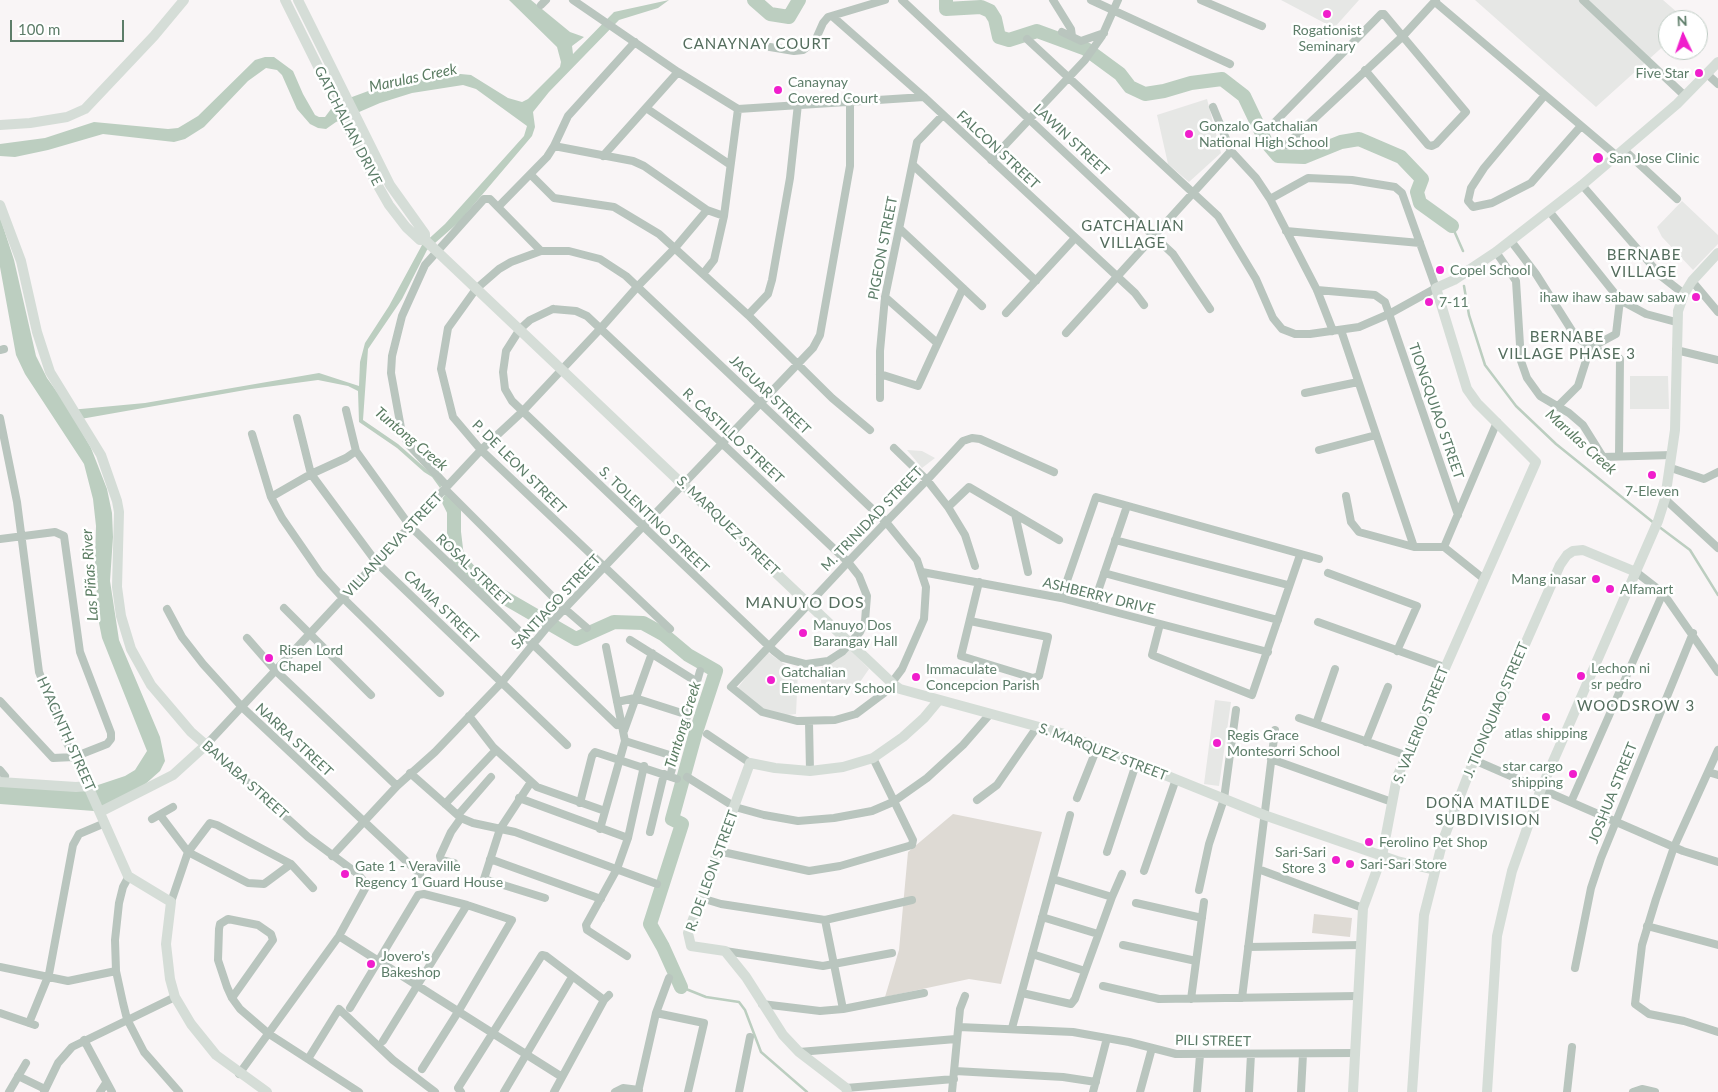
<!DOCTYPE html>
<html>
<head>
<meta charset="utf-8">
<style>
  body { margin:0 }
  #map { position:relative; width:1718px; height:1092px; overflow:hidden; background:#f9f5f6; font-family:Lato,sans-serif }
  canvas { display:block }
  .north { position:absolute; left:1658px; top:10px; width:50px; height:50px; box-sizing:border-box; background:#fff; border:1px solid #becbc3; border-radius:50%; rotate:357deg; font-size:14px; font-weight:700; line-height:20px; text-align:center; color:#5d7d69 }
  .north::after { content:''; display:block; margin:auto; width:18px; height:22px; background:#f01ecc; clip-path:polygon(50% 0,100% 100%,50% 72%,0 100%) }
  .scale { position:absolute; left:10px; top:20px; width:114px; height:22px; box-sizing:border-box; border:2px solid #5d7d69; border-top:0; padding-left:6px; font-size:15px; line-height:18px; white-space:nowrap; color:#5d7d69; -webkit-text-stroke:4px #fff; paint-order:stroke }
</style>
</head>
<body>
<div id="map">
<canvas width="1718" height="1092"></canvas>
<div class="north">N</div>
<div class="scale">100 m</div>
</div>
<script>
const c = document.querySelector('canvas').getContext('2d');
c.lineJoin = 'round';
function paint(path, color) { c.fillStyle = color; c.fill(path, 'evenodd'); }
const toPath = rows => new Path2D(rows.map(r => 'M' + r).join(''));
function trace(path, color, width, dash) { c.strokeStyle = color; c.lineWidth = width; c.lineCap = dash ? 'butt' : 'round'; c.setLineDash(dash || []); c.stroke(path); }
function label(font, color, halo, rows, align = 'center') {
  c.font = font + ' Lato,sans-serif'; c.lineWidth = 5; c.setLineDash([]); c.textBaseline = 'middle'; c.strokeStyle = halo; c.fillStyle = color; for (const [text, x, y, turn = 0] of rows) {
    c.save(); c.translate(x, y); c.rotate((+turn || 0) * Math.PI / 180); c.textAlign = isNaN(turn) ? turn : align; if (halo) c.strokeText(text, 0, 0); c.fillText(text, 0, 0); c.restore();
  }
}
paint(toPath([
  [1281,0,1359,0,1334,28],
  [1475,0,1663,0,1686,20,1668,20,1668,42,1596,107],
  [1207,99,1221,153,1189,182,1168,164,1157,115],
  [1682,201,1718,235,1718,244,1693,270,1662,237,1657,227],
  [1630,376,1668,376,1669,409,1630,409],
  [907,450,922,451,935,458,922,468],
  [850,649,869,669,860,682,836,692,822,693,820,668,837,660],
  [766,651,783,663,798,671,796,714,778,716,764,711,736,690],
  [1215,700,1231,702,1219,786,1204,784]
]), '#e6e7e5');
paint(toPath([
  [953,814,1042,832,1001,984,969,979,885,997,899,950,908,852],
  [1314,914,1352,918,1350,937,1312,933]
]), '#dedad4');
paint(toPath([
  [509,0,531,0,570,32,584,37,572,46,573,54,614,12,669,0,658,8,619,20,549,92,533,112,535,127,532,136,459,222,427,250,402,299,368,349,363,420,398,444,443,484,440,488,432,477,424,472,397,448,359,422,358,391,348,386,318,380,251,389,75,420,91,448,107,489,112,513,113,537,110,581,119,640,160,737,165,761,160,771,142,787,94,811,0,804,0,786,83,790,125,776,135,770,147,751,102,638,98,618,95,560,96,526,93,499,84,464,25,374,16,355,0,267,0,217,14,260,36,356,47,378,70,410,145,403,319,373,359,386,360,362,365,343,389,306,422,245,445,224,524,136,527,126,476,89,463,85,412,93,380,103,336,122,326,129,318,128,310,124,297,109,282,75,277,70,266,68,248,81,204,127,185,139,174,142,103,134,48,150,15,157,0,156,0,144,45,138,94,122,168,129,178,128,198,116,255,60,265,57,274,57,293,71,303,94,315,115,319,117,325,117,331,109,352,97,371,90,450,73,471,75,508,98,522,102,528,99,560,67,561,62,557,47]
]), '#bccec0');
trace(toPath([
  [1452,226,1463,251],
  [1464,286,1469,315,1485,365,1516,406,1556,444,1654,523],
  [445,494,449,501],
  [1658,526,1690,550,1718,595],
  [681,987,706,997,739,1002,745,1010,761,1052,807,1092]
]), '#bccec0', 2.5);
trace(toPath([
  [754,0,770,14,789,17,799,0],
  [946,0,946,9,981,7,990,11,995,19,999,37,1009,40,1037,31,1086,49,1120,74,1130,87,1145,94,1164,91,1191,83,1222,79,1244,96,1266,142,1278,156,1304,157,1341,142,1359,139,1401,157,1422,179,1417,192,1420,203,1452,226],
  [449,501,454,511,454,532,457,557,481,584,576,639,614,622,643,623,663,634,688,655,716,671,696,732,672,819,682,824,650,924,663,947,681,987]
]), '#bccec0', 14);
trace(toPath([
  [573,0,678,72,738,109,924,97],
  [902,0,1173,254,1210,309],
  [1053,0,1071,29,1072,36],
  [1091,0,1230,64],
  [1201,0,1262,26],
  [1583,0,1685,96],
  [1435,2,1617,156],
  [541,5,546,0],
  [832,16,924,97,1135,293,1144,305],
  [1062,32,1081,41,1104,33],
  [1027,39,1218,216,1256,279,1273,318,1282,329,1295,334,1310,334,1359,327,1389,314,1436,288,1402,193,1395,187,1352,180,1308,178,1270,199],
  [752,44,794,51,803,50,815,41,823,23,828,17,885,0],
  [1707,74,1718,84],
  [1545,95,1484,168,1471,188,1468,201,1473,207,1492,203,1531,183,1581,126],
  [1213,107,1231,151,1256,178,1270,199,1317,290,1333,331],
  [646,108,729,164],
  [1273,124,1381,14,1384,14,1466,112,1436,144,1432,146,1428,145,1365,70],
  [1286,145,1403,36,1436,0],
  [554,146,633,161,644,166,707,210,724,216],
  [1624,150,1677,199],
  [603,156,678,72],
  [991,160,1085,60,1102,36,1118,0],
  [913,165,1036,281],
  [531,175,554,198,614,207,659,234,748,315,832,398,870,430],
  [1582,185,1661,276,1684,294],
  [498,207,547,157,554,146,568,116,635,42],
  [1549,211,1620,300,1646,314,1676,322],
  [900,229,982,306],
  [1286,231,1420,243],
  [1511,241,1536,274,1574,334,1590,348,1618,357,1620,359,1619,455],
  [1496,252,1516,281,1521,361,1527,378,1540,396,1569,413,1583,425,1603,457,1672,455],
  [703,274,714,260,724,216,738,109],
  [1692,281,1718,312],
  [1317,290,1375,295,1385,302,1458,515],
  [885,297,936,342],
  [553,309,576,311,587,316,848,562,859,576,867,596,865,621,860,632,842,652,828,661,806,664,783,658,774,651,512,401,505,389,503,372,506,351,520,329,530,320,553,309],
  [1006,313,1075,238],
  [748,315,768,294,772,280,790,178,798,104],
  [1341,330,1414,547],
  [1066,333,1231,151],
  [1590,348,1616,334,1620,300],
  [0,350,4,349],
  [1676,350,1718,360],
  [880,374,918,386,963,288],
  [1305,393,1358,382],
  [880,398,880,351,885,297,917,142,943,115],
  [1557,407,1578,386,1590,348],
  [346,410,356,451,410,526,617,725],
  [0,418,17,502,39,672,67,743,88,786],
  [297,418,311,474,377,563,567,745],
  [252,434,271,497,282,518,320,573,343,598,440,693],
  [894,448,927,480,948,507,965,535,975,566],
  [1319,450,1376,435],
  [1671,468,1704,479,1718,472],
  [447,486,408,444,401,428,391,373,392,356,402,316,425,265,484,199,490,199,541,251],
  [445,489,565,609,587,628],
  [1346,496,1351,522,1359,532,1414,547,1444,547],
  [271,497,311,474,346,458,356,451],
  [1665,499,1718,548],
  [948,507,969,487,1059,540],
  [1015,514,1028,572],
  [0,539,55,532,64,536,80,652,111,733,111,739,107,744,74,757,53,758,0,701],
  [1115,540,1288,585],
  [1444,547,1497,422],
  [1444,547,1484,579],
  [922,572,1061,598,1268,652],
  [1636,572,1663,593,1718,672],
  [1104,573,1278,620],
  [1328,573,1417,606,1397,651],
  [1061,598,1096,497,1319,559],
  [1093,606,1127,506],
  [284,608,371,695],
  [167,609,182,637,203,664,242,707,420,874],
  [970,621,1048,637,1039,676,1033,678,961,656,979,582],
  [1318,622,1444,667],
  [1160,624,1152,655,1252,695,1300,555],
  [670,629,481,450,453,417,441,369,448,328,476,289,499,269,511,262,541,251,569,251,600,259,626,276,886,522,917,560,926,587,924,619,902,669,884,693,856,714,835,720,797,721,762,712,731,687,848,562,886,522,927,480,963,441,972,438,980,439,1054,472],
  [247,638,275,670,397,786],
  [630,640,697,682],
  [606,647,625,741],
  [617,702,635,698,688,715],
  [469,716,493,747,537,787,605,811],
  [1299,718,1405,755],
  [809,722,810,771],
  [1316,724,1335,669],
  [624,731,652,653],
  [707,734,750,763],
  [625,741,676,757],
  [1366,742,1388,687],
  [1718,750,1674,847,1656,899,1642,945,1635,1004,1649,1014,1684,1021,1718,1032],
  [1271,759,1392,802],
  [1474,760,1683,851,1718,862],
  [0,770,5,776],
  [1708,772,1718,775],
  [410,773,461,818,473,823,515,832,657,884],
  [670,776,700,671],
  [687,777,735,807,764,815,798,821,834,818,872,811,893,802,927,778,963,745,990,714],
  [531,782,500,829,484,879,545,898],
  [519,798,628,838],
  [1077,798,1097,748],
  [977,800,997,785,1037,727],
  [1571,802,1663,593],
  [580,803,592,756,595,752,677,779],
  [445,804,496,750],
  [160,815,188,852,248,883,264,884,291,864],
  [458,815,491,777],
  [152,819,173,807],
  [600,829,625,741],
  [650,832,664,774],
  [718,851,809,871,840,866,912,845,913,840,873,758],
  [1107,852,1136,764],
  [332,856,397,786,435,752,502,682,548,626,813,348,820,335,850,166,850,101],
  [490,859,601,899],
  [454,863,441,860,440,856,451,832,461,818],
  [1258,869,1363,908],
  [1144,871,1176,779],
  [129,876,123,887,119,903,115,940,116,971,123,1003,127,1019,144,1052,179,1092],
  [1053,879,1112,897,1122,874],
  [1199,890,1209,844,1224,799,1236,710],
  [701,898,721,904,825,920,912,900],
  [171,902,188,852,210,823,217,825,291,864,313,888],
  [1136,903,1202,918],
  [1042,917,1098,934],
  [825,920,843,1009],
  [1647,926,1718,945],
  [339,936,562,1077],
  [1123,945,1196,961],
  [1248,947,1361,945],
  [725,951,823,966,892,953],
  [1032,954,1085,971],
  [627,956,587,930,586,925,617,869,628,838,644,766],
  [0,967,68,981,116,971],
  [1575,968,1591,888,1601,858,1693,633],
  [1103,986,1159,999,1358,996],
  [1022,993,1071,1004,1075,999,1112,897],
  [232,998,273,940,271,934,258,925,228,919,220,924,219,929,218,960,227,987,232,998,240,1009,269,1034,359,1092],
  [1242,998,1275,730],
  [1191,999,1204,902],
  [762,1004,820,1011,843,1009,924,993],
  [350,1008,418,895,424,894,467,905,512,920,458,1012,422,1069],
  [0,1013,35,1025],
  [656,1013,704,1023,688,1092],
  [29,1023,49,974,73,845,79,834,105,823],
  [959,1027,1073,1032,1129,1042,1176,1054,1356,1053],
  [1012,1028,1070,815],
  [84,1040,112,1092],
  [383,1041,467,905],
  [799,1052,956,1039],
  [308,1059,339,1009,393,1060,435,1092],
  [955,1071,1063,1077,1096,1082],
  [239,1074,339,936,367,885,358,874,308,837,206,745,481,450,522,412,601,328,638,286,675,248,707,210],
  [18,1076,45,1089],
  [846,1088,954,1079],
  [9,1092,26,1063],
  [44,1092,58,1063,72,1047,175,997],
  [100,1092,106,1083],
  [461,1092,458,1088,542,955,546,956,604,1000],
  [504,1092,572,977],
  [554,1092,604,1000,609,995],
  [615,1092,623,1088,639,1090],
  [638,1092,656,1013,669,978],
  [739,1092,750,1037],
  [952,1092,960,1009,965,996],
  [1093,1092,1107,1038],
  [1140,1092,1152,1048],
  [1197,1092,1200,1055],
  [1249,1092,1251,1054],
  [1301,1092,1303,1054],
  [1567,1092,1572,1047],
  [1633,1092,1642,1089,1655,1092]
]), '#b9c5be', 8);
trace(toPath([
  [285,0,373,177,389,205,406,227,420,240,425,240],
  [298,0,390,185,425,234,425,240,893,684,900,689,1061,733,1264,815,1397,861,1435,870],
  [0,125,30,123,67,117,85,109,154,36,184,0],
  [0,205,21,261,37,332,50,372,101,455,117,501,119,512,117,587,121,616,131,649,151,685,191,732,206,745,173,775,100,812],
  [1436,288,1454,280,1496,252,1582,185,1677,104,1718,62],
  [0,782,76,787,88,786,128,876,171,902,166,944,170,979,175,997,191,1024,216,1055,267,1092],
  [847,1092,846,1088,799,1052,783,1035,746,977,725,951,691,946,688,933,750,763,775,768,810,771,843,767,873,758,903,737,924,718,939,700],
  [1353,1092,1363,908,1382,856,1397,777,1536,462,1477,403,1467,389,1436,288],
  [1412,1092,1424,915,1443,840,1474,760,1560,565,1567,555,1573,551,1583,550,1636,572],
  [1487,1092,1497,936,1512,871,1541,789,1658,521,1665,499,1675,430,1678,311,1684,294,1692,281,1718,253]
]), '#d5ddd7', 10);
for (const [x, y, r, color] of [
  [1327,14,5,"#f01ecc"],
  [1699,73,5,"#f01ecc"],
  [778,90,5,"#f01ecc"],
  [1189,134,5,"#f01ecc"],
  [1598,158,6,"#f01ecc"],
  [1440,270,5,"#f01ecc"],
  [1696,297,5,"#f01ecc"],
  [1429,302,5,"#f01ecc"],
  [1652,475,5,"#f01ecc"],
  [1596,579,5,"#f01ecc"],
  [1610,589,5,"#f01ecc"],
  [803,633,5,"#f01ecc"],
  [269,658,5,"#f01ecc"],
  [1581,676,5,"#f01ecc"],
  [916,677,5,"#f01ecc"],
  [771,680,5,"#f01ecc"],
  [1546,717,5,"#f01ecc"],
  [1217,743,5,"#f01ecc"],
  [1573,774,5,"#f01ecc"],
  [1369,842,5,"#f01ecc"],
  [1336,860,5,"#f01ecc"],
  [1350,864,5,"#f01ecc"],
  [345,874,5,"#f01ecc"],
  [371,964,5,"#f01ecc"]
]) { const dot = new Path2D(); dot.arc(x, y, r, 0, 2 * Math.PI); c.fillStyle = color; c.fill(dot); trace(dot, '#fff', 2); }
label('14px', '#5d7d69', '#fff', [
  ["Rogationist",1327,30,"center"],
  ["Seminary",1327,46,"center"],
  ["Five Star",1689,73,"right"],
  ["Canaynay",788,82],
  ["Covered Court",788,98],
  ["Gonzalo Gatchalian",1199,126],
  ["National High School",1199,142],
  ["San Jose Clinic",1609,158],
  ["Copel School",1450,270],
  ["ihaw ihaw sabaw sabaw",1686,297,"right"],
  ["7-11",1439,302],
  ["7-Eleven",1652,491,"center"],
  ["Mang inasar",1586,579,"right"],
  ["Alfamart",1620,589],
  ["Manuyo Dos",813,625],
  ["Barangay Hall",813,641],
  ["Risen Lord",279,650],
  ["Chapel",279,666],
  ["Lechon ni",1591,668],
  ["sr pedro",1591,684],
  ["Immaculate",926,669],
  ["Concepcion Parish",926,685],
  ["Gatchalian",781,672],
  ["Elementary School",781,688],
  ["atlas shipping",1546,733,"center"],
  ["Regis Grace",1227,735],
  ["Montesorri School",1227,751],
  ["star cargo",1563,766,"right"],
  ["shipping",1563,782,"right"],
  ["Ferolino Pet Shop",1379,842],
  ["Sari-Sari",1326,852,"right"],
  ["Store 3",1326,868,"right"],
  ["Sari-Sari Store",1360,864],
  ["Gate 1 - Veraville",355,866],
  ["Regency 1 Guard House",355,882],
  ["Jovero's",381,956],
  ["Bakeshop",381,972]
], 'left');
label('14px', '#5d7d69', '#fff', [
  ["GATCHALIAN DRIVE",348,126,63],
  ["LAWIN STREET",1071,140,43],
  ["FALCON STREET",998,150,43],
  ["PIGEON STREET",883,248,-79],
  ["JAGUAR STREET",770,395,44],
  ["TIONGQUIAO STREET",1436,411,71],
  ["R. CASTILLO STREET",733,436,43],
  ["P. DE LEON STREET",519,467,45],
  ["M. TRINIDAD STREET",872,519,-46],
  ["S. TOLENTINO STREET",654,520,44],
  ["S. MARQUEZ STREET",728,526,44],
  ["VILLANUEVA STREET",393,545,-47],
  ["ROSAL STREET",473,570,44],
  ["ASHBERRY DRIVE",1099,596,14],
  ["SANTIAGO STREET",556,602,-47],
  ["CAMIA STREET",441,607,44],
  ["J. TIONQUIAO STREET",1496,710,-67],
  ["S. VALERIO STREET",1421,725,-68],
  ["HYACINTH STREET",66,734,66],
  ["NARRA STREET",294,740,43],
  ["S. MARQUEZ STREET",1103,752,21],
  ["BANABA STREET",245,780,42],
  ["JOSHUA STREET",1613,793,-68],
  ["R. DE LEON STREET",712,871,-70],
  ["PILI STREET",1213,1041,1]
]);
c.letterSpacing = '1px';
label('15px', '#546d5d', '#fff', [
  ["CANAYNAY COURT",757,44],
  ["GATCHALIAN",1133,226],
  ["VILLAGE",1133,243],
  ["BERNABE",1644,255],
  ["VILLAGE",1644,272],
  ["BERNABE",1567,337],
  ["VILLAGE PHASE 3",1567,354],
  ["WOODSROW 3",1636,706],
  ["DOÑA MATILDE",1488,803],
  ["SUBDIVISION",1488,820]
]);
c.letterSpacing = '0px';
label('italic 15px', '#5c7d63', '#fff', [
  ["Marulas Creek",413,78,-12],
  ["Tuntong Creek",411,439,40],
  ["Marulas Creek",1581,442,42],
  ["Las Piñas River",90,575,-94],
  ["Tuntong Creek",683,725,-73]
]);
c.letterSpacing = '1px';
label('16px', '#546d5d', '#fff', [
  ["MANUYO DOS",805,603]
]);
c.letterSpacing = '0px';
</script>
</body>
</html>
